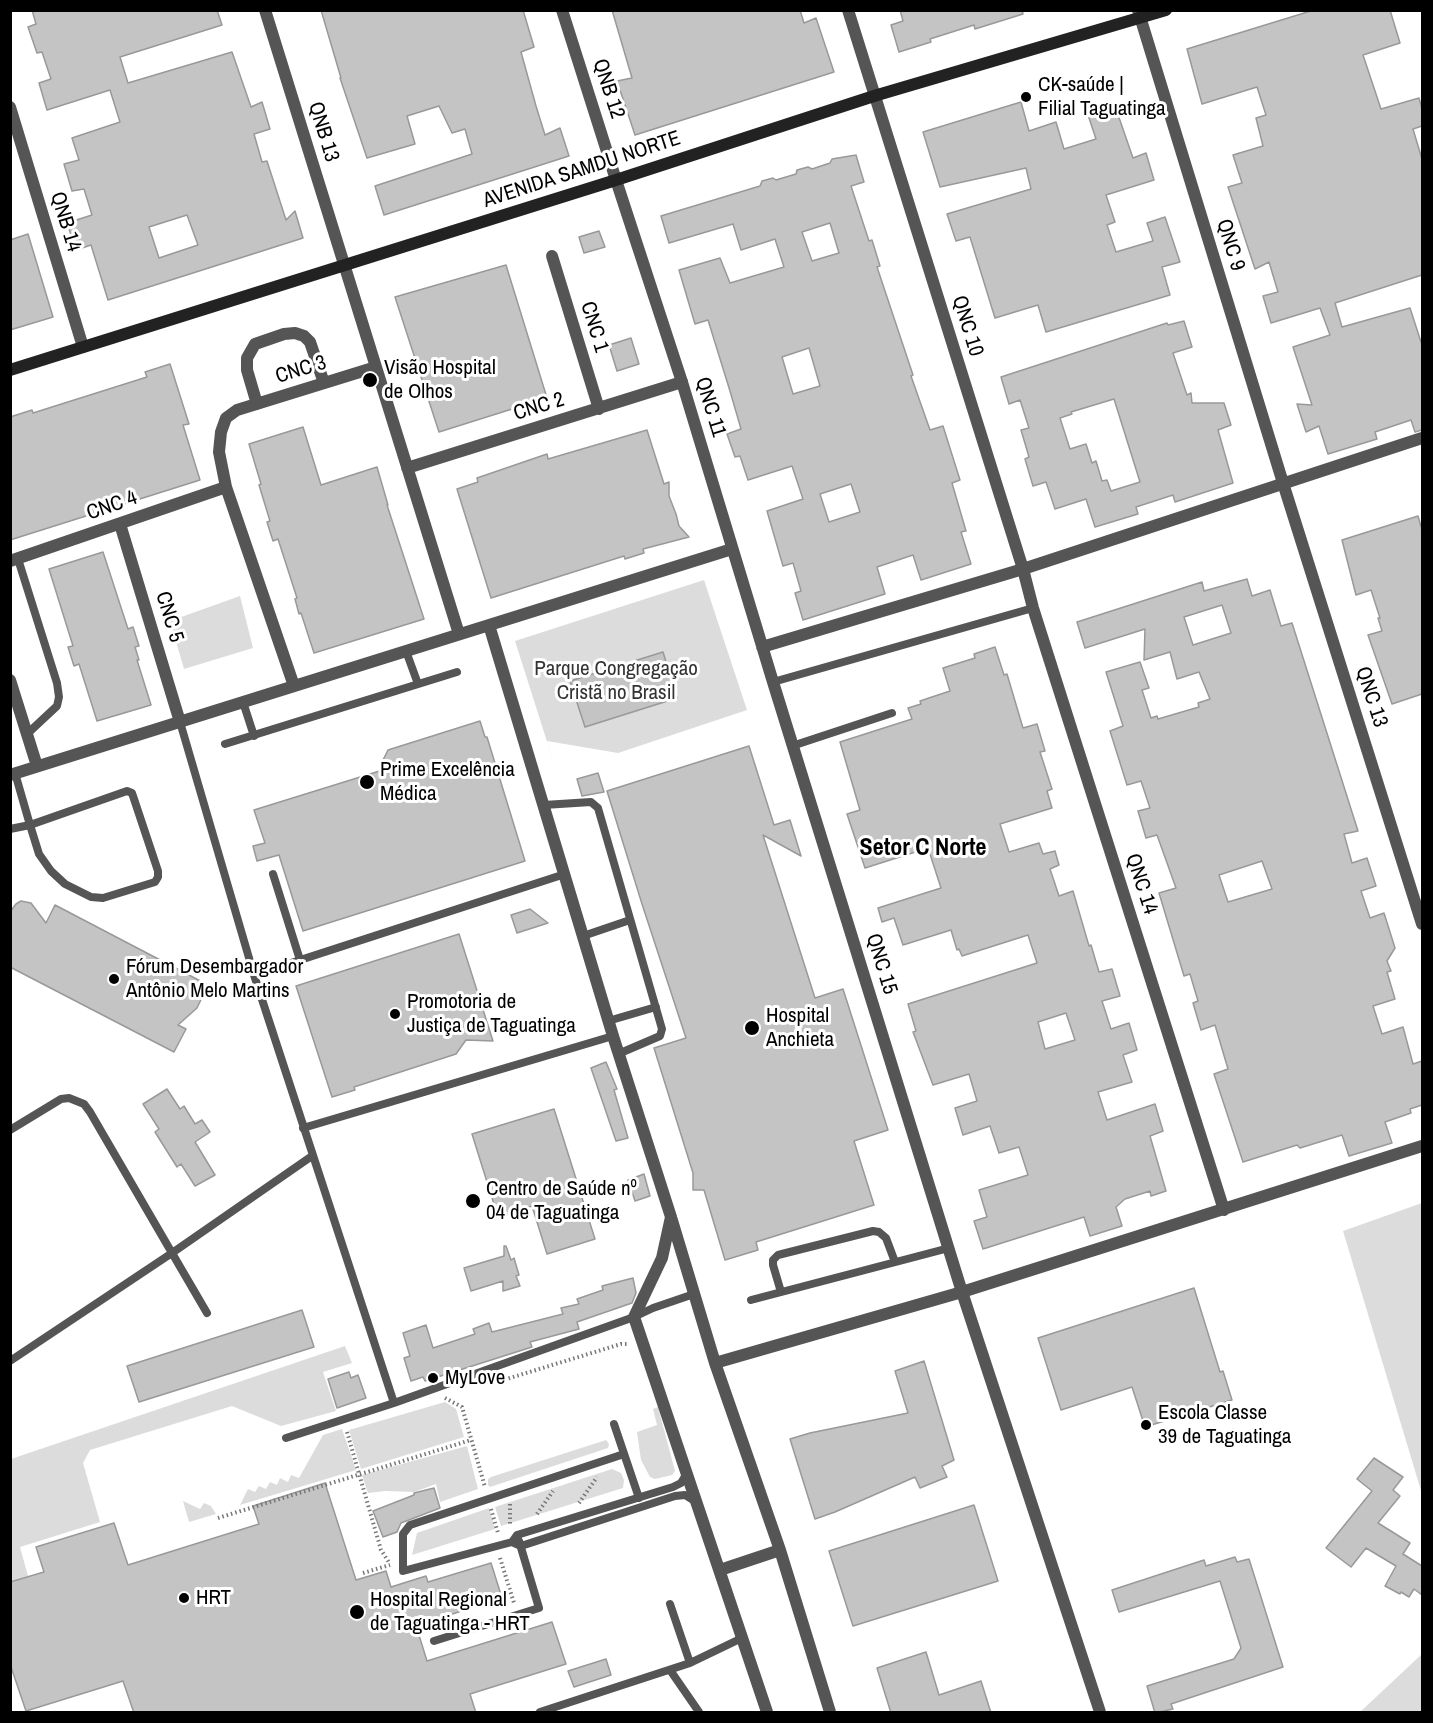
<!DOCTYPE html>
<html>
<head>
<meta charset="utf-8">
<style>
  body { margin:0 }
  #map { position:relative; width:1433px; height:1723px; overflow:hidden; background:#fff; font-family:"Archivo Narrow",sans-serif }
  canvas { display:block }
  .frame { position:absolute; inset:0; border:12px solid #000; pointer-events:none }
</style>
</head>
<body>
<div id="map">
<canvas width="1433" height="1723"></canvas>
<div class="frame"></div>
</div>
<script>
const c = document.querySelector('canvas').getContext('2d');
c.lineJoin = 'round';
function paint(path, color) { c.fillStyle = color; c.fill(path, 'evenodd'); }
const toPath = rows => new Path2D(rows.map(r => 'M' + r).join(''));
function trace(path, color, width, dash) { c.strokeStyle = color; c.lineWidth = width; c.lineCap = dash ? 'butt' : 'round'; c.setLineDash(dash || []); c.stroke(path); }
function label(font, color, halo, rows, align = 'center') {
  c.font = font + ' "Archivo Narrow",sans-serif'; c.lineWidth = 6; c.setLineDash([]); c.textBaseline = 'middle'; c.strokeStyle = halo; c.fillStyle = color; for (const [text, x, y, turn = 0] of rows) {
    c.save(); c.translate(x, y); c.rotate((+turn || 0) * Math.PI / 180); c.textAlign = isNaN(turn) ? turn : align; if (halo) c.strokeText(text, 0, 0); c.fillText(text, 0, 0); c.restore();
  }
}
paint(toPath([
  [704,580,747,710,618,753,547,741,557,773,515,641],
  [240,596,253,648,184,669,170,621],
  [1422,1203,1422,1494,1343,1231],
  [345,1346,352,1363,323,1372,336,1411,281,1426,232,1406,90,1450,83,1463,100,1522,20,1547,28,1576,11,1581,11,1459],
  [445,1402,456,1409,464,1437,361,1469,349,1430],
  [658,1407,675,1471,672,1475,655,1479,650,1477,641,1460,637,1432,657,1425,653,1409],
  [342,1429,356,1470,240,1505,248,1489,255,1492,259,1486,266,1489,270,1482,277,1485,280,1478,288,1482,291,1475,299,1478,323,1435],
  [606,1440,609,1444,608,1448,490,1487,488,1485,488,1479,491,1477],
  [467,1446,478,1489,440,1502,436,1484,414,1492,385,1491,368,1493,362,1475],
  [612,1469,621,1473,624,1480,623,1488,501,1526,495,1507],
  [183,1501,200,1509,204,1503,211,1506,216,1514,189,1522],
  [489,1508,495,1529,412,1555,417,1533],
  [1422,1654,1422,1712,1360,1712]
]), '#dcdcdc');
const building = toPath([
  [32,10,217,10,222,25,120,57,128,83,232,52,251,107,262,102,270,129,254,134,262,162,267,161,286,220,295,211,303,238,108,300,91,245,76,250,67,223,92,215,84,189,72,191,64,164,79,160,72,138,120,122,110,90,47,110,39,83,51,79,42,52,37,53,28,27,36,24,32,10],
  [187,215,198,245,159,258,149,227,187,215],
  [321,10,523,10,534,47,521,52,536,106,545,135,560,128,569,156,384,215,375,186,472,154,465,129,452,133,439,106,407,116,415,144,367,158,340,78,341,78,321,10],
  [612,10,800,10,804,23,816,18,834,72,635,135,617,81,632,78,612,10],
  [900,10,1022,10,1023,14,975,29,974,25,930,39,931,42,899,52,891,25,903,21,900,10],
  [1314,10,1390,10,1400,43,1363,55,1381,109,1419,98,1422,109,1422,126,1413,129,1422,159,1422,275,1335,303,1342,327,1410,308,1422,345,1422,430,1415,432,1411,420,1375,432,1377,439,1328,454,1319,426,1306,432,1297,404,1312,405,1293,347,1330,335,1320,308,1271,323,1263,296,1278,292,1269,262,1255,269,1228,187,1242,183,1233,155,1263,146,1256,118,1266,115,1257,87,1202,104,1187,49,1314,10],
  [1021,102,1029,131,1056,122,1064,149,1096,139,1088,115,1115,106,1133,158,1146,153,1154,180,1106,195,1115,222,1107,225,1116,252,1153,241,1147,223,1165,217,1180,262,1162,267,1170,295,1046,332,1038,305,995,318,970,237,956,241,947,214,1031,189,1026,168,940,187,923,132,1021,102],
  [856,155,864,182,851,186,869,241,872,240,880,266,877,267,913,375,911,376,930,430,943,426,960,480,952,483,966,531,961,532,971,564,921,580,913,555,877,567,885,594,803,620,795,593,801,591,793,563,783,566,767,511,803,499,792,466,748,480,740,456,735,457,727,434,741,429,730,391,708,320,695,324,679,270,720,258,730,283,784,267,775,239,741,250,733,224,669,243,661,216,760,186,762,181,773,178,776,180,796,174,797,170,808,167,812,169,830,163,832,159,856,155],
  [830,223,839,253,812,261,802,232,830,223],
  [809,348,820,386,793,394,782,357,809,348],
  [851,484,860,512,829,522,820,494,851,484],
  [599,231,605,247,584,253,579,237,599,231],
  [28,234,53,317,10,330,10,240,28,234],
  [506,265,547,398,439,432,395,297,506,265],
  [1184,321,1192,347,1173,353,1187,395,1191,393,1192,403,1224,403,1231,425,1218,430,1233,483,1175,502,1173,495,1136,507,1138,514,1095,527,1086,499,1055,509,1046,482,1033,486,1025,459,1029,457,1021,430,1029,428,1020,400,1009,404,1001,377,1167,323,1168,325,1184,321],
  [1114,399,1140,482,1111,491,1107,480,1102,481,1096,461,1092,463,1086,444,1070,449,1060,418,1072,414,1071,412,1114,399],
  [631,338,639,364,617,371,609,345,631,338],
  [170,364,189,424,183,425,200,480,10,540,10,417,32,410,33,413,147,377,145,372,170,364],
  [303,427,321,485,377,467,388,505,387,505,424,619,314,653,301,613,299,614,295,599,297,598,278,539,273,541,267,522,270,521,259,485,261,484,249,444,303,427],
  [647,430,664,484,669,482,669,496,676,514,679,526,689,537,643,549,644,553,625,559,624,556,491,598,457,489,478,482,477,478,547,454,548,459,647,430],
  [1418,516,1422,530,1422,694,1392,704,1368,635,1382,631,1378,618,1380,618,1371,590,1356,595,1342,540,1418,516],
  [103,552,128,629,133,627,139,646,135,647,139,660,137,660,151,705,97,721,79,664,74,666,68,647,73,646,49,569,103,552],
  [1247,579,1252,596,1270,590,1281,626,1292,623,1358,831,1344,834,1352,863,1367,858,1376,886,1361,891,1370,918,1384,913,1395,948,1387,961,1391,971,1387,972,1395,999,1373,1006,1382,1034,1403,1027,1413,1064,1422,1061,1422,1105,1410,1109,1411,1113,1385,1122,1392,1143,1349,1156,1342,1135,1300,1148,1297,1145,1243,1162,1214,1074,1228,1069,1215,1025,1201,1030,1193,1003,1198,1001,1190,974,1184,976,1159,893,1176,888,1157,835,1146,838,1138,811,1150,808,1141,781,1127,785,1110,731,1123,726,1106,672,1140,662,1149,688,1142,690,1151,718,1157,716,1158,719,1199,707,1198,703,1210,699,1199,672,1177,679,1170,652,1144,660,1145,629,1085,648,1077,622,1202,582,1204,591,1247,579],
  [1222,605,1231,633,1193,645,1184,617,1222,605],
  [1262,861,1272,889,1228,902,1219,875,1262,861],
  [995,647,1004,675,1007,674,1023,728,1037,724,1045,751,1040,752,1052,789,1047,791,1052,808,1000,824,1009,852,1039,843,1043,854,1055,851,1059,865,1050,869,1059,896,1073,891,1089,946,1091,945,1099,972,1112,969,1120,996,1102,1001,1111,1029,1129,1023,1137,1050,1123,1055,1132,1082,1098,1092,1107,1120,1155,1104,1163,1131,1150,1136,1166,1191,1151,1196,1150,1191,1125,1199,1116,1207,1122,1226,1090,1236,1084,1217,983,1249,974,1221,987,1217,979,1190,1028,1175,1019,1147,999,1153,990,1126,963,1135,955,1108,977,1101,969,1074,933,1085,913,1032,916,1031,908,1004,1037,963,1028,935,962,956,959,949,957,950,951,930,903,945,894,918,882,922,878,908,941,888,928,848,865,868,847,814,860,810,840,742,912,719,908,708,921,704,920,701,950,691,943,668,975,658,974,654,995,647],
  [1066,1013,1075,1040,1045,1049,1038,1022,1066,1013],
  [663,652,677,698,585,727,570,681,663,652],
  [480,721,485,737,487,737,525,861,303,931,279,855,257,861,253,846,265,843,254,810,386,769,383,760,388,750,480,721],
  [749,746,774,825,790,820,801,856,763,835,815,998,843,989,888,1130,854,1141,874,1205,756,1242,758,1250,725,1260,704,1190,693,1190,693,1173,654,1048,686,1038,642,904,607,791,749,746],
  [598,773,604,792,582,796,577,779,598,773],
  [21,901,31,903,46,923,55,905,208,985,197,1008,178,1025,186,1029,174,1052,10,967,10,912,16,904,21,901],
  [530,909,548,923,517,933,511,915,530,909],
  [459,934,493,1041,466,1040,456,1054,354,1087,355,1090,332,1097,296,986,459,934],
  [606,1062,617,1089,614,1090,628,1138,616,1141,591,1068,606,1062],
  [167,1089,180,1109,184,1106,195,1124,202,1120,210,1132,195,1142,215,1175,195,1186,181,1164,177,1167,155,1132,159,1129,143,1104,167,1089],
  [554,1109,595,1239,547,1254,532,1206,498,1217,472,1134,554,1109],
  [644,1174,650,1196,635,1201,628,1180,644,1174],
  [504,1246,506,1246,511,1260,514,1258,519,1275,516,1276,520,1286,503,1291,503,1281,471,1291,464,1268,504,1256,504,1246],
  [633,1278,636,1293,632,1303,577,1322,579,1329,530,1342,532,1347,425,1381,423,1377,411,1381,404,1358,410,1356,403,1333,426,1325,433,1348,475,1334,473,1329,489,1323,492,1332,563,1314,561,1308,579,1304,577,1299,603,1290,602,1286,633,1278],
  [1194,1288,1220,1372,1223,1371,1232,1400,1145,1427,1132,1387,1061,1410,1038,1338,1194,1288],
  [302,1310,314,1347,139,1402,127,1366,302,1310],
  [924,1361,954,1460,942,1466,947,1477,920,1488,915,1477,835,1512,815,1519,790,1439,810,1433,908,1413,895,1371,924,1361],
  [349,1372,351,1378,358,1375,366,1398,337,1408,328,1379,349,1372],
  [1374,1458,1403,1477,1393,1490,1400,1496,1378,1523,1410,1543,1403,1554,1422,1566,1422,1595,1414,1589,1409,1597,1401,1592,1400,1594,1385,1586,1396,1566,1366,1548,1351,1567,1326,1548,1372,1491,1357,1479,1374,1458],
  [325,1483,356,1580,386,1571,391,1587,426,1576,428,1582,491,1563,502,1598,440,1618,441,1624,418,1632,427,1661,552,1622,566,1664,470,1694,476,1713,134,1713,123,1681,26,1711,10,1664,10,1582,44,1572,36,1547,114,1523,128,1565,259,1524,253,1506,325,1483],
  [434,1488,440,1508,401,1523,397,1532,383,1537,373,1511,414,1495,414,1493,434,1488],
  [974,1505,998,1581,853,1626,829,1551,974,1505],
  [1235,1557,1237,1562,1249,1559,1283,1667,1171,1704,1173,1709,1155,1713,1147,1686,1234,1659,1241,1648,1220,1581,1119,1612,1112,1590,1204,1560,1206,1566,1235,1557],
  [926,1652,939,1695,981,1681,991,1713,891,1713,877,1668,926,1652],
  [606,1659,611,1675,574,1687,568,1671,606,1659]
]);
paint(building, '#c4c4c4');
trace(building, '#999', 1.5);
trace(toPath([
  [500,1381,621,1344,628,1344],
  [445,1398,462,1407,485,1487],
  [347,1432,381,1550,390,1564],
  [579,1503,597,1477],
  [510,1504,510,1526],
  [491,1509,498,1533],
  [537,1514,553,1491],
  [218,1518,471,1440],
  [500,1558,514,1603],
  [363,1573,390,1565]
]), '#777', 4, [1.5, 3]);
trace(toPath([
  [18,559,57,683,59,697,57,706,27,734],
  [406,651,418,684],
  [773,682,1033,608],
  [243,702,254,736],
  [180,722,254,975,394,1403],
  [225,744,457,672],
  [792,746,892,713],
  [544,805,591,802,598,808,662,1029,660,1036,618,1054],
  [10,829,30,825,127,791,132,793,158,871,158,877,155,882,103,898,91,897,65,884,51,871,39,854,30,825,15,773],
  [273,874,300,960],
  [583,936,630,920],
  [254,975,565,874],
  [608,1021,656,1007],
  [303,1128,613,1036],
  [10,1130,61,1099,69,1098,84,1104,90,1112,172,1253,10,1361],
  [781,1292,773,1265,773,1260,778,1255,873,1231,879,1232,886,1238,895,1262],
  [751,1300,949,1248],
  [207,1313,172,1253,312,1156],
  [614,1424,639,1498],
  [286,1438,394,1403,634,1317,653,1308,694,1294],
  [624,1454,410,1525,403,1534,403,1571,512,1542,521,1546,675,1496,685,1495,696,1502],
  [512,1542,517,1535,673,1487,681,1483,687,1473],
  [670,1604,690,1663],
  [434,1641,539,1608,519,1541],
  [670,1670,699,1712],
  [540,1712,690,1663,742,1638]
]), '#555', 8);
trace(toPath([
  [265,10,459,634],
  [562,10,616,180],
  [848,10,1023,569,1033,608,1224,1210],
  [1138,10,1283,483,1422,924],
  [10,107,83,347],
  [552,256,599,409],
  [257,404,247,370,247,358,255,344,284,334,295,333,304,336,310,342,324,383],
  [407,468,682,382],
  [120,524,180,722],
  [10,561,226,487],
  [489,625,613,1036,671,1217,715,1363,780,1550,830,1712],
  [10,680,37,766],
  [294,686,226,487,219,452,221,432,226,418,237,410,376,367],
  [10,775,732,549],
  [671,1217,662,1258,634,1317,767,1712],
  [715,1363,962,1292,1422,1146],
  [720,1570,780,1550]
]), '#555', 12);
trace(toPath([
  [616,180,682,382,773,682,962,1292,1100,1712],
  [762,647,1023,569,1422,438]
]), '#555', 12);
trace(toPath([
  [10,370,616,180,874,96,1166,10]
]), '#222', 12);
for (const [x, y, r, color] of [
  [1026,97,6,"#000"],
  [370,380,8,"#000"],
  [367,782,8,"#000"],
  [114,979,6,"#000"],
  [395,1014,6,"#000"],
  [752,1028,8,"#000"],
  [473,1201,8,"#000"],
  [433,1378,6,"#000"],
  [1146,1425,6,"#000"],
  [184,1598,6,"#000"],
  [357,1612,8,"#000"]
]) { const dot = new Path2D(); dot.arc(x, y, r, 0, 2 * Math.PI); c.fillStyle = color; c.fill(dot); trace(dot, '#fff', 2); }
label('21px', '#000', '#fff', [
  ["CK-saúde |",1038,85],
  ["Filial Taguatinga",1038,109],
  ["Visão Hospital",384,368],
  ["de Olhos",384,392],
  ["Prime Excelência",380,770],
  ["Médica",380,794],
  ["Fórum Desembargador",126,967],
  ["Antônio Melo Martins",126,991],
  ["Promotoria de",407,1002],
  ["Justiça de Taguatinga",407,1026],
  ["Hospital",766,1016],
  ["Anchieta",766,1040],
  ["Centro de Saúde nº",486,1189],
  ["04 de Taguatinga",486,1213],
  ["MyLove",445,1378],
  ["Escola Classe",1158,1413],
  ["39 de Taguatinga",1158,1437],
  ["HRT",196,1598],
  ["Hospital Regional",370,1600],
  ["de Taguatinga - HRT",370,1624]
], 'left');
label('21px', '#000', '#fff', [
  ["QNB 12",608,89,72],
  ["QNB 13",323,132,73],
  ["AVENIDA SAMDU NORTE",582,170,-18],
  ["QNB 14",65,222,73],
  ["QNC 9",1230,245,73],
  ["QNC 10",967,326,73],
  ["CNC 1",594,327,73],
  ["CNC 3",301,370,-17],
  ["CNC 2",539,407,-17],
  ["QNC 11",710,407,73],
  ["CNC 4",112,506,-19],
  ["CNC 5",169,617,73],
  ["QNC 13",1371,697,72],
  ["QNC 14",1141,884,72],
  ["QNC 15",881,964,73]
]);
label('21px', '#333', '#fff', [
  ["Parque Congregação",616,669],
  ["Cristã no Brasil",616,693]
]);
label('bold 24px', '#000', '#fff', [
  ["Setor C Norte",923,849]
]);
</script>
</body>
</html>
